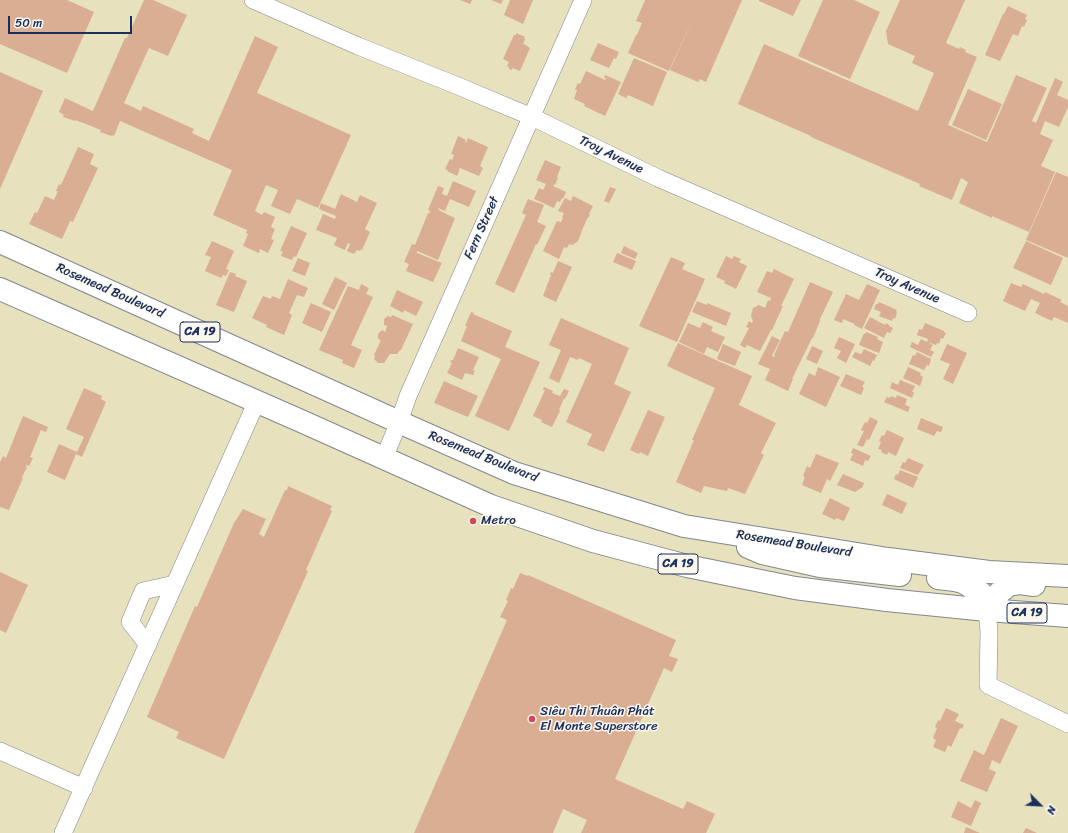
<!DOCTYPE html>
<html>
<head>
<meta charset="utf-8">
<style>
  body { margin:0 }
  #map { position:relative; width:1068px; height:833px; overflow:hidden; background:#e7e1bd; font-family:Sriracha,sans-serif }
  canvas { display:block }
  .north { position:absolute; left:1020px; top:785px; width:40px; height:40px; -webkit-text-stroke:3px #fbf7ec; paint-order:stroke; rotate:114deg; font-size:11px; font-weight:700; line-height:16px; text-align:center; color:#1b2f5e }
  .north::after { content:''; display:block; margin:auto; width:14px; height:18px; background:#1b2f5e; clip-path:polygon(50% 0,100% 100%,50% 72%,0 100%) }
  .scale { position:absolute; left:8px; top:16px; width:124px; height:18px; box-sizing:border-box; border:2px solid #1b2f5e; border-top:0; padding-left:5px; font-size:12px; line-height:14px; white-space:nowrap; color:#1b2f5e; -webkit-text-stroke:3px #fbf7ec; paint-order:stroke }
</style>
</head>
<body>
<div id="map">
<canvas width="1068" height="833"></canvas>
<div class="north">N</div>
<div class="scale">50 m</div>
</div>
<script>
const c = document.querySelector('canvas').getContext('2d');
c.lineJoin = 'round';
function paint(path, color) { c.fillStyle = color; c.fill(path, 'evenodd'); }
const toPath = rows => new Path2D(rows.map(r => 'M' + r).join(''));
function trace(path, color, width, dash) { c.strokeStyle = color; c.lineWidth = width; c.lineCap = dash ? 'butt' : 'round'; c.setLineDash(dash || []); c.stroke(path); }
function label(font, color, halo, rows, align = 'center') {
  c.font = font + ' Sriracha,sans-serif'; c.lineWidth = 3; c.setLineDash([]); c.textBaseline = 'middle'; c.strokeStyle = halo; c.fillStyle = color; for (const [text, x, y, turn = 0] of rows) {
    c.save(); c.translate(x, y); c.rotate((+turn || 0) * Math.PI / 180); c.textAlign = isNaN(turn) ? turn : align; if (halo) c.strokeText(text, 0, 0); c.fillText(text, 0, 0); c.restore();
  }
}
paint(toPath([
  [0,0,67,0,94,12,67,73,0,44],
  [144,0,153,0,187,15,168,56,149,48,124,103,141,111,143,106,194,129,192,133,209,141,255,36,278,47,257,93,351,135,318,208,297,199,290,214,271,206,278,190,266,185,255,211,262,215,264,212,275,217,271,227,275,229,271,239,274,240,268,253,260,249,259,253,243,246,248,234,246,233,247,230,213,215,232,170,120,121,114,136,112,135,111,136,100,132,101,130,86,124,75,120,75,121,63,117,64,115,59,112,65,98,93,111,125,38,127,38],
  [460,0,472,0,470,4],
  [491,0,503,0,501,4],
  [510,0,533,0,523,24,504,15],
  [645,0,742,0,706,82,700,79,698,82,670,70,696,11,669,71,628,53,636,35,637,35,642,23,636,21],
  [759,0,801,0,793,16,759,1],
  [823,0,854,0,880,12,850,79,798,56],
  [900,0,965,0,946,43,959,49,960,47,966,50,965,52,977,57,948,125,987,142,1016,75,1047,88,1032,121,1036,123,1055,78,1063,82,1057,95,1068,100,1068,107,1059,127,1045,121,1040,134,1053,140,1041,166,1055,172,1029,232,992,216,992,218,959,203,968,182,961,178,952,200,919,186,920,184,811,137,811,136,738,104,764,44,918,111,934,73,912,63,915,56,888,44,886,31],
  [1008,6,1027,15,1025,19,1027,20,1024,27,1022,26,1018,36,1013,34,1000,61,985,55,1003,14,1004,14],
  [516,33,525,37,524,39,525,39,523,45,524,44,530,48,520,71,512,68,512,70,509,69,509,67,507,66,509,62,503,59,514,35,516,35],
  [598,43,619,52,616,59,614,58,609,68,590,60],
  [634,58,667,72,653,106,628,95,626,98,618,94],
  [586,71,605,80,606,78,604,78,605,75,621,82,605,116,584,106,585,104,574,99,577,90,575,89,578,83,580,84],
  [0,72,43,91,0,189],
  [968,89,1002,104,986,140,952,125],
  [458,136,466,140,465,142,466,143,468,138,488,147,480,166,483,168,479,176,460,168,457,176,447,171,448,170,445,169,450,159,452,160,454,155,451,154],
  [78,147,94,154,90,164,98,168,73,222,70,221,62,239,29,224,35,212,37,213,45,196,54,200,58,191,56,191,59,184,61,185],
  [545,160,561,167,557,177,558,178,555,185,554,184,553,186,566,192,563,199,562,198,560,202,557,201,554,208,534,199,539,188,543,190,546,184,536,180],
  [1056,172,1068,177,1068,258,1026,240],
  [453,181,476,191,469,207,450,199,445,211,438,208,438,209,442,212,455,218,438,260,417,251,417,253,442,263,433,282,406,271,409,264,404,262,412,244,415,245,428,213,429,214,430,211,428,210,438,186,444,188,442,194,447,196],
  [610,187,616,189,609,203,604,201],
  [341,194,357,202,360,195,377,203,365,229,370,232,362,250,361,249,360,251,357,250,354,254,347,251,350,244,348,243,345,250,334,245,337,238,316,230,323,214,335,219,336,216,319,209,321,203,335,209],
  [573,196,593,206,589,214,590,215,589,217,588,217,583,228,578,241,572,245,569,244,567,248,564,247,559,259,543,251,557,221,561,222,563,218,562,217,564,213,558,211,565,198,571,201],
  [528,199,544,205,538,220,537,221,538,221,537,222,546,226,537,245,536,244,514,293,495,284,526,215,522,213],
  [291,226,307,233,296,257,294,256,292,260,281,256,283,251,280,251],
  [212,241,234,251,226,269,229,270,226,276,223,275,221,278,205,271,211,257,205,255],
  [1026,241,1063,258,1051,285,1013,268],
  [624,246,638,253,635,259,621,253],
  [617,253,636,261,632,270,613,262],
  [726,256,732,259,734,256,741,259,739,262,747,266,736,289,724,283,725,281,716,277],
  [671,257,685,263,682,269,705,279,677,342,639,326],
  [298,258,310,263,305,276,292,271],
  [558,261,572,267,556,302,543,296,551,275,550,274,551,272,553,273],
  [774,269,794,279,781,306,783,306,772,330,771,330,760,351,747,345,745,348,740,345,749,328,746,327,749,321,752,323,753,320,752,319,751,315,753,308,759,305,765,308,768,300,770,301,771,298,757,292,767,271,772,273],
  [230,272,236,274,235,276,247,281,234,312,216,305],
  [335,277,347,283,334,310,322,304],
  [288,279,308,288,304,297,297,295,289,313,292,315,284,335,266,327,267,325,252,318,263,296,271,299,272,296,280,299],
  [810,282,833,292,820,319,820,321,813,338,812,338,792,379,793,379,788,391,765,380,770,369,758,364,772,336,780,340,772,356,774,357,775,355,774,355,785,331,788,332],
  [1011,283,1021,287,1023,284,1044,294,1045,292,1062,300,1060,302,1068,306,1068,323,1054,317,1052,321,1035,313,1040,303,1031,299,1025,311,1003,301],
  [361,284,369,288,366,294,373,297,351,345,362,350,354,368,342,363,343,360,319,350,348,286,359,290],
  [867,284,880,290,862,329,854,325,855,324,843,319,842,323,834,320,846,294,859,300],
  [397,290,423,302,416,316,404,310,403,313,390,306],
  [697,301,707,305,707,303,731,313,726,326,692,312],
  [879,302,897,310,896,312,897,313,895,319,893,318,892,321,879,316,881,312,874,309,876,304,878,304],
  [311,303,331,312,322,332,302,323],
  [471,312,474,313,473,314,512,331,505,347,540,362,509,431,475,416,501,359,461,341,467,326,465,326],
  [392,315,413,324,401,350,400,350,397,354,390,354,384,363,378,363,374,359,375,356,374,355,381,340,378,339,378,334,382,330,385,332,387,326,384,325,384,319,388,316,391,317],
  [870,317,885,325,886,323,889,325,889,326,893,328,890,333,887,332,884,338,864,328],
  [561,318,629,348,614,384,631,392,604,452,587,445,592,434,566,422,592,364,579,358,578,360,570,357,559,383,549,378,561,350,549,345],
  [703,322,713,327,711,331,725,337,718,352,707,347,704,354,679,342,688,323,700,328],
  [925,323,944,331,944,332,946,333,943,339,941,338,939,344,937,343,936,345,927,342,928,339,917,335,919,329,922,330],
  [866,332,878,337,877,339,883,342,879,353,859,345,864,333,865,334],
  [839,337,855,344,846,363,837,358,841,351,834,348],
  [921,339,933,345,930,350,934,352,931,357,910,347,912,342,918,345],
  [678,343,752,376,739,405,776,423,761,453,764,455,745,494,728,488,727,491,704,486,701,493,676,482,694,440,692,440,715,388,667,366],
  [723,344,741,352,735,366,717,359],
  [947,344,967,353,953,384,943,379,950,364,940,360],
  [812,346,823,351,817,364,806,359],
  [458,348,479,357,473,370,475,371,473,375,465,373,462,380,447,373,452,363,450,362,451,360,453,360],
  [864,349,877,355,874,361,873,360,870,366,852,357,855,352,861,354],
  [917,352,931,359,929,366,927,365,924,370,909,364,913,355,915,356],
  [818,367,840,377,826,407,799,394,809,373,815,376],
  [908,367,921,373,920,375,923,377,920,386,903,378],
  [846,374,865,382,862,387,864,388,861,395,840,386],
  [900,380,915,386,912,392,914,392,912,398,890,388,892,382,898,385],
  [444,381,478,396,468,417,434,403],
  [544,387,553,391,552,393,560,396,564,389,569,391,565,399,564,398,559,410,560,411,552,427,541,422,542,420,533,416,545,390,543,390],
  [84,388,102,396,101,399,106,402,82,457,76,454,65,480,47,472,59,444,77,452,84,437,66,429],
  [897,395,907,399,905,405,910,407,908,412,884,402,887,397,890,398,891,396,896,398],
  [648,410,665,417,648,456,640,452,639,454,630,450],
  [23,416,48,427,46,432,41,430,30,457,33,458,29,466,26,465,26,467,27,467,22,477,23,478,9,510,0,507,0,462,3,456,6,458],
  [870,417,878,421,869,440,867,439,863,447,857,445,864,431,861,430,865,422,867,423],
  [921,418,943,427,941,432,937,431,934,436,917,429],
  [887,430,904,438,896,456,888,452,887,455,881,452,882,450,878,449,881,442,879,441,882,435,884,436],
  [853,448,871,456,868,461,865,460,863,466,850,460,853,454,851,453],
  [816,454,839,463,830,481,827,479,821,493,802,485,805,477,803,476,807,466,810,468],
  [908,458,924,465,918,475,900,468,903,462,905,463],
  [900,470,918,477,913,488,894,479,896,474,898,475],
  [843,474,864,483,862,488,861,488,855,492,837,485],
  [288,486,332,506,330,510,332,511,306,570,308,571,224,759,176,738,179,732,147,717,195,606,197,607,234,523,243,509,266,519,259,534,264,537,285,490,287,490],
  [887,494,907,503,902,514,882,505],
  [830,498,850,508,844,521,836,518,835,520,822,514],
  [0,572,28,585,6,633,0,630],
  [520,573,528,576,528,575,676,640,669,656,678,659,672,672,664,668,615,779,683,809,687,801,715,814,706,833,581,833,587,820,563,809,553,833,414,833,507,620,500,617,508,601,506,600,511,588,513,589],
  [946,708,959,714,955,721,964,725,962,729,960,728,951,747,948,745,945,752,933,747,936,740,933,738,937,728,935,727,938,720,940,721],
  [1001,718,1018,726,1000,764,992,760,989,769,996,772,987,792,960,781,974,750,984,755],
  [975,800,981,803,971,826,951,817,958,801,971,808],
  [966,827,980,833,964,833],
  [1026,828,1037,833,1023,833]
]), '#daae92');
const street = toPath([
  [253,0,358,46,458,86,532,117,658,178,968,313],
  [384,458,399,422,408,396,583,0],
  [987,610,989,632,988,685,1068,724],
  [148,645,130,622,143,591,175,584],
  [0,751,84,788],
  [63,833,257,401]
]);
const primary = toPath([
  [0,242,399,422,514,473,684,526,888,559,989,572,1068,576],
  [0,289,301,421,491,506,593,541,687,566,795,588,887,600,987,610,1068,616],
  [748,547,762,553,820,566,900,575],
  [938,578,955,580,963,582,981,593,985,600,987,610],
  [987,610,999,593,1009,585,1020,583,1034,585]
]);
trace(street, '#81888e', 18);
trace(primary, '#81888e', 24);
trace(street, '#fff', 17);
trace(primary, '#fff', 22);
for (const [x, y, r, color] of [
  [473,521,4,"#d1495b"],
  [532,719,4,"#d1495b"]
]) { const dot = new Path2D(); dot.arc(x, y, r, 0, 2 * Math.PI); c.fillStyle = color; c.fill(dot); trace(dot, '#fbf7ec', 1.5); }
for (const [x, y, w] of [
  [200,332,40],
  [678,564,40],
  [1027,613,40]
]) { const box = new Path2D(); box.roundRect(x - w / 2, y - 10, w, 20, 3); c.fillStyle = '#fbf7ec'; c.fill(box); trace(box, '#1b2f5e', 1); }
label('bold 12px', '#1b2f5e', null, [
  ["CA 19",200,332],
  ["CA 19",678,564],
  ["CA 19",1027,613]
]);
label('13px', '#1b2f5e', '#fbf7ec', [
  ["Troy Avenue",611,155,26],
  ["Fern Street",482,228,-66],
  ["Troy Avenue",907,286,24],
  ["Rosemead Boulevard",110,291,24],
  ["Rosemead Boulevard",483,457,22],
  ["Rosemead Boulevard",794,544,9]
]);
label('13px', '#1b2f5e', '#fbf7ec', [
  ["Metro",481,521],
  ["Siêu Thi Thuân Phát",540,712],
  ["El Monte Superstore",540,727]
], 'left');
</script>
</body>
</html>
